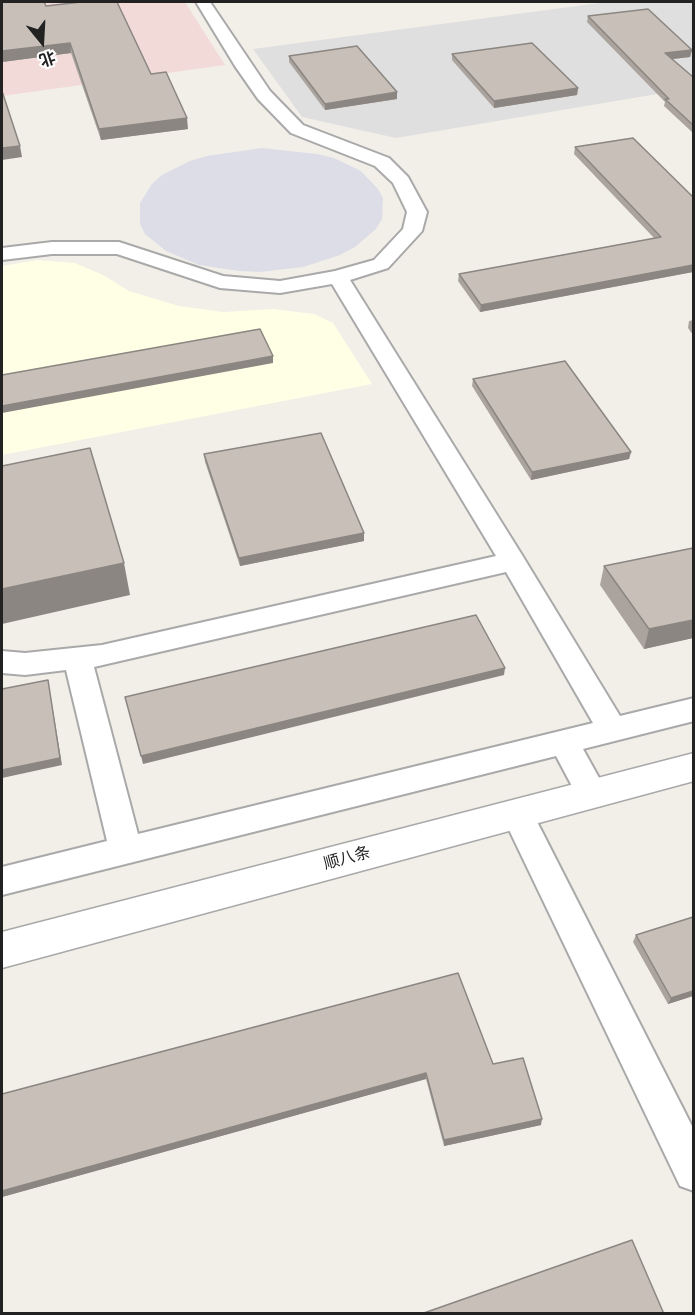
<!DOCTYPE html>
<html>
<head>
<meta charset="utf-8">
<style>
  body { margin:0 }
  #map { position:relative; width:695px; height:1315px; overflow:hidden; background:#f2efe9; font-family:"Golos Text","Noto Sans SC",sans-serif }
  canvas { display:block }
  .frame { position:absolute; inset:0; border:3px solid #222; pointer-events:none }
  .north { position:absolute; left:12px; top:12px; width:60px; height:60px; -webkit-text-stroke:4px #fff; paint-order:stroke; rotate:162deg; font-size:16px; font-weight:700; line-height:24px; text-align:center; color:#222 }
  .north::after { content:''; display:block; margin:auto; width:21px; height:27px; background:#222; clip-path:polygon(50% 0,100% 100%,50% 72%,0 100%) }
</style>
</head>
<body>
<div id="map">
<canvas width="695" height="1315"></canvas>
<div class="frame"></div>
<div class="north">北</div>
</div>
<script>
const c = document.querySelector('canvas').getContext('2d');
c.lineJoin = 'round';
function paint(path, color) { c.fillStyle = color; c.fill(path, 'evenodd'); }
const toPath = rows => new Path2D(rows.map(r => 'M' + r).join(''));
function trace(path, color, width, dash) { c.strokeStyle = color; c.lineWidth = width; c.lineCap = dash ? 'butt' : 'round'; c.setLineDash(dash || []); c.stroke(path); }
function label(font, color, halo, rows, align = 'center') {
  c.font = font + ' "Golos Text","Noto Sans SC",sans-serif'; c.lineWidth = 6; c.setLineDash([]); c.textBaseline = 'middle'; c.strokeStyle = halo; c.fillStyle = color; for (const [text, x, y, turn = 0] of rows) {
    c.save(); c.translate(x, y); c.rotate((+turn || 0) * Math.PI / 180); c.textAlign = isNaN(turn) ? turn : align; if (halo) c.strokeText(text, 0, 0); c.fillText(text, 0, 0); c.restore();
  }
}
paint(toPath([
  [607,2,693,2,693,88,396,138,302,117,253,49]
]), '#e0dfdf');
paint(toPath([
  [2,2,185,2,225,65,2,96]
]), '#f2dad9');
paint(toPath([
  [37,260,75,263,103,275,129,291,179,306,223,312,273,309,314,314,333,323,372,384,2,455,2,266]
]), '#ffffe5');
paint(toPath([
  [262,148,317,154,334,158,361,171,378,189,383,198,382,219,376,229,355,247,340,255,303,267,260,272,239,271,199,265,166,251,145,234,140,224,140,203,152,184,162,175,190,161,207,156]
]), '#dddde8');
const minor = toPath([
  [196,2,210,2,270,91,303,125,389,158,408,177,427,212,422,231,388,268,350,280,522,555,620,716,694,698,694,721,583,749,608,794,603,803,592,807,581,803,556,756,2,895,2,867,107,841,66,670,25,675,2,673,2,651,25,653,102,645,496,556,332,284,280,293,220,288,117,254,52,254,2,260,2,248,52,242,119,242,223,276,280,281,335,271,374,260,403,229,407,212,393,183,375,166,291,133,258,99,235,66,196,2],
  [506,572,593,723,138,834,94,667,506,572],
  [517,800,528,804,694,1130,694,1191,680,1186,501,813,506,804,517,800]
]);
const tertiary = toPath([
  [694,753,694,781,2,968,2,932,694,753]
]);
trace(minor, '#a9a9a9', 4);
trace(tertiary, '#a9a9a9', 3);
paint(minor, '#fff');
paint(tertiary, '#fff');
paint(toPath([
  [2,2,151,74,188,129,101,140,71,53,2,62],
  [588,16,692,50,690,57,672,59,693,77,693,133,664,106,665,102,587,22],
  [452,54,578,88,577,95,494,108,452,60],
  [289,56,397,99,325,110,289,62],
  [575,147,693,197,693,272,480,312,458,281,459,274,654,238,574,154],
  [693,320,693,335,688,328,689,321],
  [473,379,631,452,629,459,531,480,472,386],
  [204,454,364,541,240,566,205,462],
  [693,548,693,638,644,649,600,585,604,566],
  [636,935,693,996,668,1004,633,942],
  [493,1064,541,1125,444,1146,426,1079,2,1197,2,1094]
]), '#aba49e');
paint(toPath([
  [70,43,71,53,2,62,2,51],
  [692,50,690,57,664,60,665,53],
  [578,88,577,95,494,108,494,101],
  [397,92,397,99,325,110,325,104],
  [187,118,188,129,101,140,99,129],
  [20,146,22,157,2,160,2,148],
  [693,265,693,272,480,312,481,305],
  [273,356,273,363,2,413,2,406],
  [631,452,629,459,531,480,532,472],
  [364,533,364,541,240,566,239,558],
  [124,563,130,595,2,624,2,589],
  [693,620,693,638,644,649,649,629],
  [505,668,504,675,143,764,141,756],
  [48,680,62,765,2,778,2,770],
  [693,991,693,996,668,1004,671,998],
  [426,1073,426,1079,2,1197,2,1191],
  [542,1119,541,1125,444,1146,444,1140]
]), '#8b8681');
const building = toPath([
  [2,2,44,2,46,6,81,2,117,2,151,74,166,72,187,118,99,129,70,43,2,51,2,2],
  [648,9,692,50,665,53,693,77,693,125,665,99,669,99,588,16,648,9],
  [532,43,578,88,494,101,452,54,532,43],
  [357,46,397,92,325,104,289,56,357,46],
  [2,91,20,146,2,148,2,91],
  [633,138,693,197,693,265,481,305,459,274,661,237,575,147,633,138],
  [260,329,273,356,2,406,2,375,260,329],
  [565,361,631,452,532,472,473,379,565,361],
  [321,433,364,533,239,558,204,454,321,433],
  [90,448,124,563,2,589,2,466,90,448],
  [693,548,693,620,649,629,604,566,693,548],
  [476,615,505,668,141,756,125,697,476,615],
  [48,680,60,758,2,770,2,689,48,680],
  [693,917,693,991,671,998,636,935,693,917],
  [458,973,493,1064,523,1058,542,1119,444,1140,426,1073,2,1191,2,1094,458,973],
  [632,1240,664,1314,421,1314,632,1240]
]);
paint(building, '#c7bfb8');
trace(building, '#8b8681', 1.5);
label('16px', '#222', '#fff', [
  ["顺八条",347,858,-15]
]);
</script>
</body>
</html>
